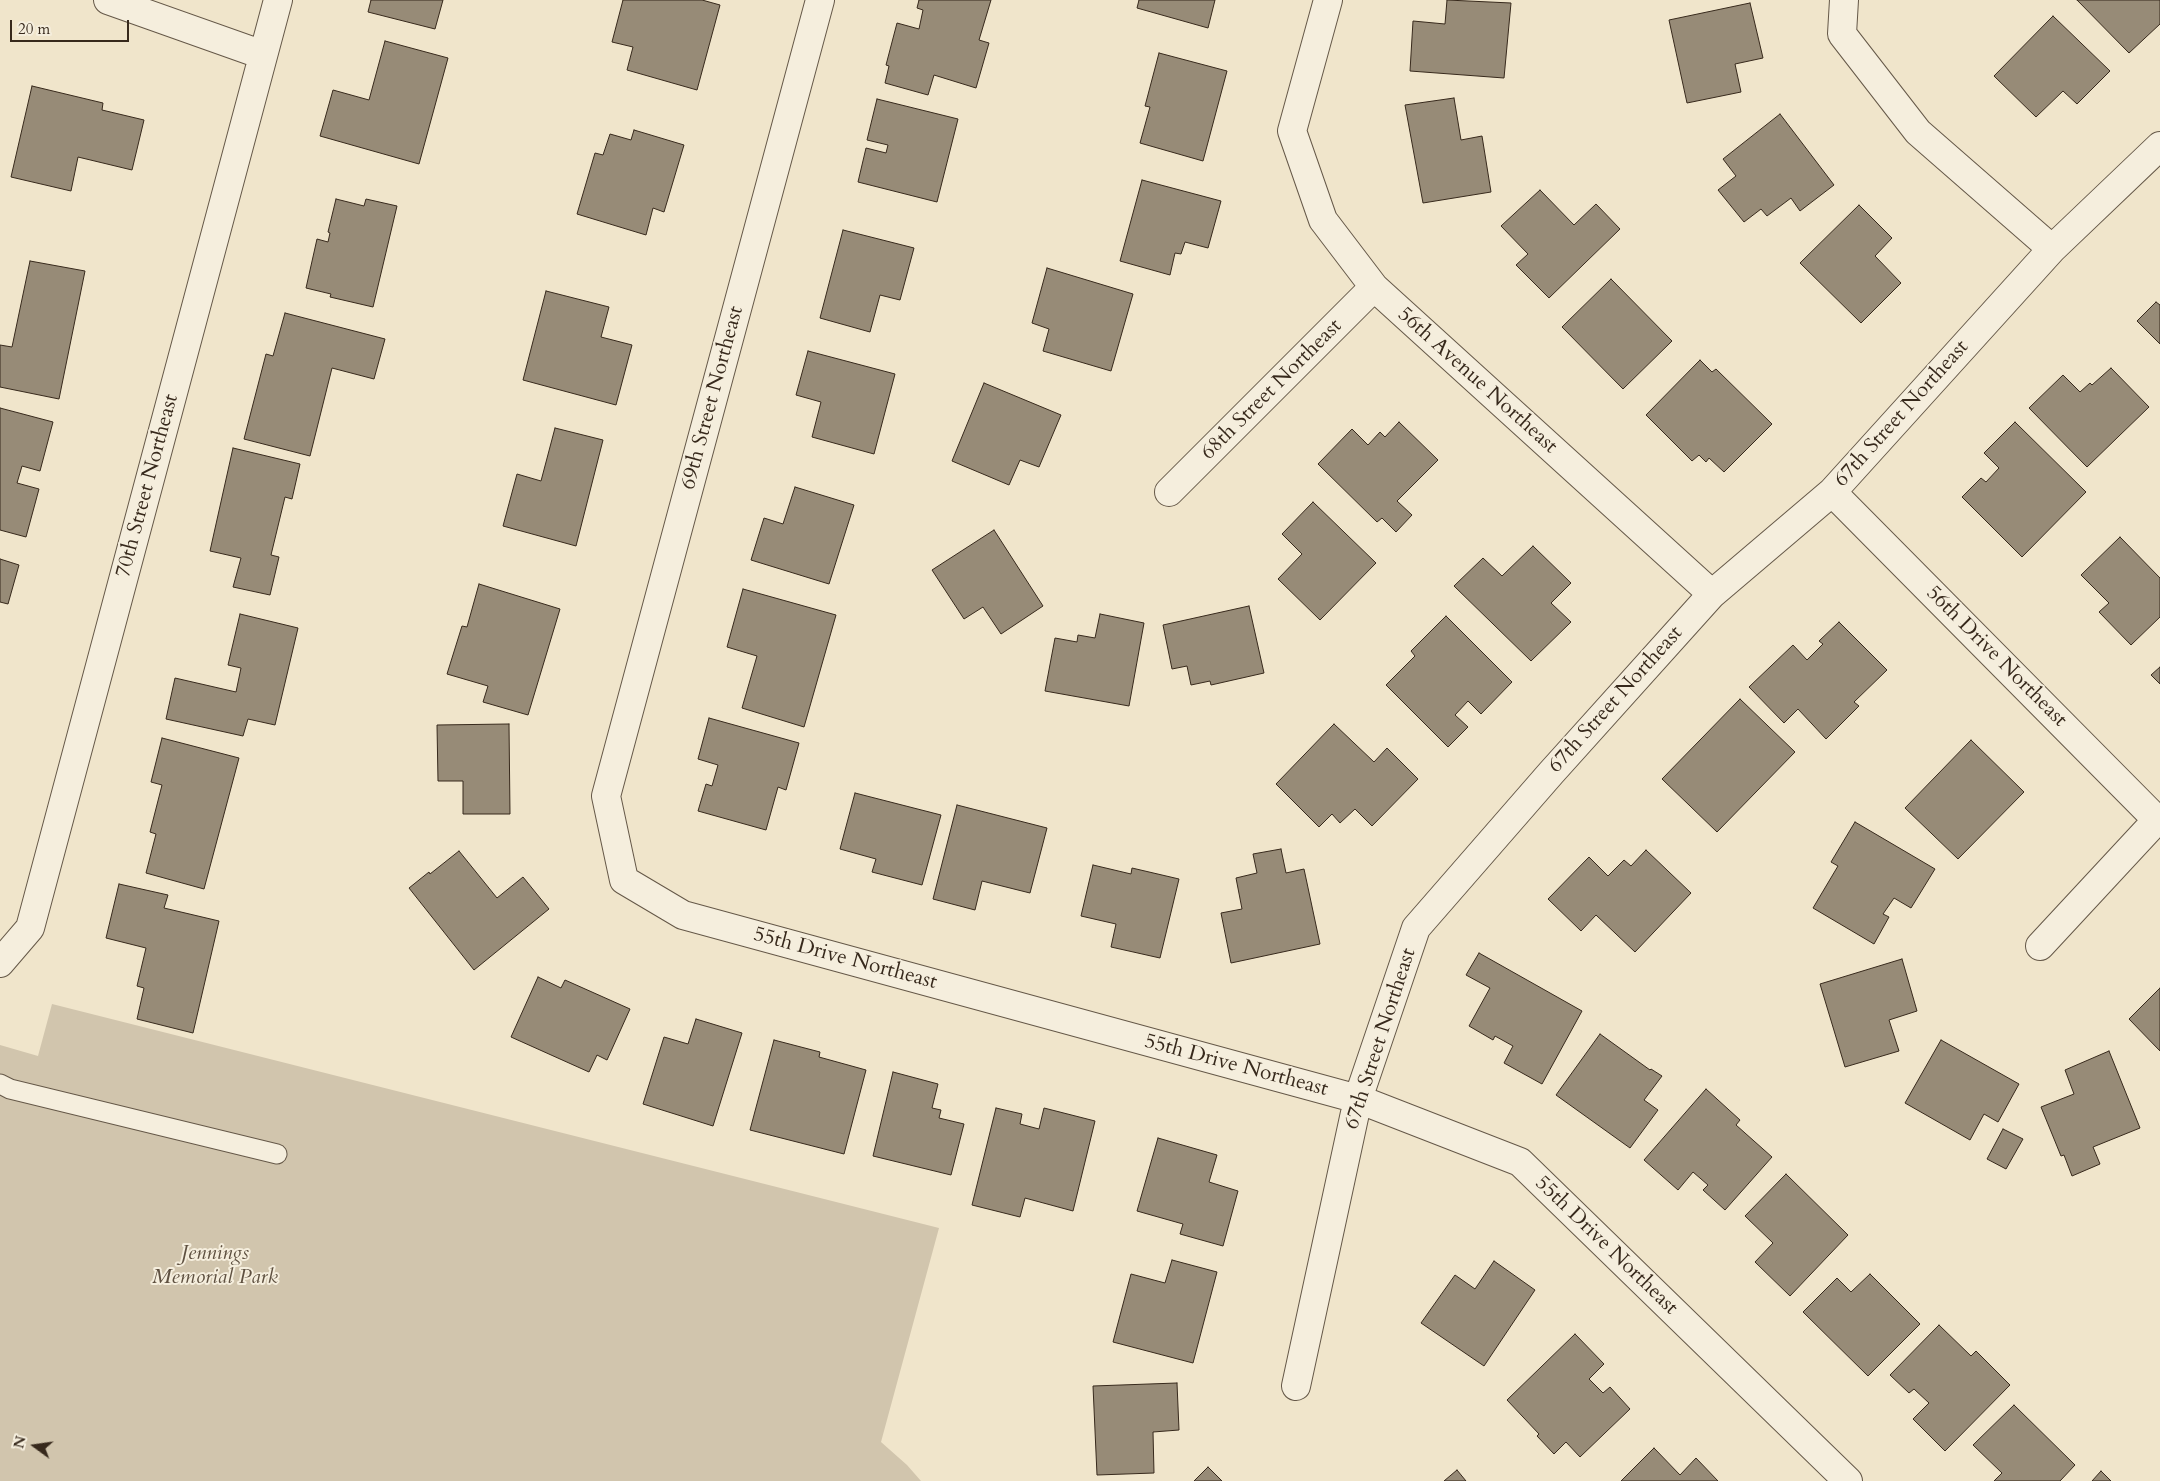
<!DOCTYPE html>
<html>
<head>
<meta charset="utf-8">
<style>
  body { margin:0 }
  #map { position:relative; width:2160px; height:1481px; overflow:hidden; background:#f0e5cb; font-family:Cardo,serif }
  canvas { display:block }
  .north { position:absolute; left:10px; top:1421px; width:50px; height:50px; -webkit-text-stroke:4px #f5eedd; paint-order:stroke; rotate:284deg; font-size:14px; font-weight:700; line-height:20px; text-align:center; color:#37291c }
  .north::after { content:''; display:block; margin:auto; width:18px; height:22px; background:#37291c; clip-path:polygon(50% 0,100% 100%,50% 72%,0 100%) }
  .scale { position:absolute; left:10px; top:20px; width:119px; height:22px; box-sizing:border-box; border:2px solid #37291c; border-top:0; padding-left:6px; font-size:15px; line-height:18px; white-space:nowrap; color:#37291c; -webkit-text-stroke:4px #f5eedd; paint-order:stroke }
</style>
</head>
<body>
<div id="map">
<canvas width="2160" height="1481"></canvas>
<div class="north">N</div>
<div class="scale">20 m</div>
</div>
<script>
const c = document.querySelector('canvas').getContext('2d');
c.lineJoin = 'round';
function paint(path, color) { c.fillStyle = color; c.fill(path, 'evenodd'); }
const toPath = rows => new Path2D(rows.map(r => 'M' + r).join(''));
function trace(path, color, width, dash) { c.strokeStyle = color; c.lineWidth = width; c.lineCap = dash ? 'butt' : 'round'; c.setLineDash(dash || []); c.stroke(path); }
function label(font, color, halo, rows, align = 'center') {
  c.font = font + ' Cardo,serif'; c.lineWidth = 4; c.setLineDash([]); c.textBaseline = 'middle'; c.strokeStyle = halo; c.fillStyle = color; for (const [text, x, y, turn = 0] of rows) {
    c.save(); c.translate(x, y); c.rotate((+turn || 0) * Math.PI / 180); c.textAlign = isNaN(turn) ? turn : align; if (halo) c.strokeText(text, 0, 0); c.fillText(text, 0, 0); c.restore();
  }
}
paint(toPath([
  [52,1004,939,1228,881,1442,907,1465,921,1481,0,1481,0,1045,38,1056]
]), '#d1c5ad');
const building = toPath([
  [371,0,443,0,435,29,368,12,371,0],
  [623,0,702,0,720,5,697,90,627,70,633,47,612,42,623,0],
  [919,0,991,0,979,40,989,43,976,88,934,75,928,95,885,83,889,66,886,65,897,23,919,29,923,10,917,8,919,0],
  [1139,0,1215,0,1208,28,1137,8,1139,0],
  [1447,0,1511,3,1504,78,1410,71,1413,21,1445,24,1447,0],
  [2077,0,2160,0,2160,24,2129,53,2077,0],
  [1750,3,1763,58,1735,64,1741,92,1687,103,1669,20,1750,3],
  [2053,16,2110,71,2077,104,2063,91,2036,117,1994,76,2053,16],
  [385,41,448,58,419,164,320,136,333,90,369,100,385,41],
  [1159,53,1227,71,1203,161,1140,143,1150,107,1145,106,1159,53],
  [32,86,103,103,102,110,144,120,132,170,78,157,71,191,11,177,32,86],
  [1454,98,1461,140,1482,136,1491,192,1423,203,1405,105,1454,98],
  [877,99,958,119,937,202,858,182,866,148,886,153,888,145,867,140,877,99],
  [1780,114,1834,185,1800,211,1791,198,1767,216,1761,209,1744,222,1718,190,1736,176,1723,159,1780,114],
  [634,130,684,145,664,212,653,208,646,235,577,214,595,153,603,155,610,134,631,140,634,130],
  [1142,180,1221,201,1208,248,1185,242,1181,254,1175,253,1170,275,1120,261,1142,180],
  [1540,190,1574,225,1596,204,1620,229,1549,298,1516,265,1528,254,1501,226,1540,190],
  [336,199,364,206,366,199,397,206,373,307,330,297,331,294,306,288,317,239,328,242,330,233,328,232,336,199],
  [1859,205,1892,238,1875,256,1901,283,1861,323,1800,263,1859,205],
  [843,230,914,248,900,300,880,295,870,332,820,318,843,230],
  [30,261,85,271,59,399,0,387,0,345,12,347,30,261],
  [1047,268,1133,294,1111,371,1043,351,1049,329,1032,323,1047,268],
  [1611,279,1672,341,1623,389,1562,327,1611,279],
  [546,291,609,307,601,337,632,345,616,405,523,380,546,291],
  [2156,302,2160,305,2160,344,2137,321,2156,302],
  [285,313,385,339,374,379,332,368,310,456,244,439,266,354,273,356,285,313],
  [808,351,895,374,874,454,812,437,821,402,796,395,808,351],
  [1700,360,1712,372,1716,369,1772,424,1724,472,1709,458,1706,462,1699,455,1692,461,1646,415,1700,360],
  [2111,368,2149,407,2087,467,2029,408,2063,375,2080,392,2090,383,2092,385,2111,368],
  [984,383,1061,415,1039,467,1020,460,1009,485,952,461,984,383],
  [0,408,53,422,40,471,22,466,17,483,39,489,26,537,0,530,0,408],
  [1399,422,1438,460,1397,501,1412,515,1396,532,1382,518,1377,522,1318,464,1352,429,1368,445,1380,432,1385,437,1399,422],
  [2015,422,2086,492,2022,557,1962,497,1981,478,1986,482,1999,468,1984,453,2015,422],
  [555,428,603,440,576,546,503,526,517,474,541,481,555,428],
  [233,448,300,464,292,499,285,497,271,555,279,557,270,595,233,587,241,558,210,551,233,448],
  [795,487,854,505,829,584,751,560,764,518,783,524,795,487],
  [1313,502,1376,563,1320,620,1278,579,1302,554,1282,534,1313,502],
  [994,530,1043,606,1001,634,983,607,964,619,932,570,994,530],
  [2120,537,2160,578,2160,617,2131,645,2099,612,2109,603,2081,575,2120,537],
  [1533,546,1571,583,1551,603,1571,622,1531,661,1454,586,1483,558,1502,576,1533,546],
  [0,559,19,565,8,604,0,602,0,559],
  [479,584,560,609,528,715,483,702,488,686,447,674,462,626,467,627,479,584],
  [743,589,836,615,804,727,742,708,757,656,727,647,743,589],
  [1249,606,1264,673,1211,685,1210,681,1191,685,1187,666,1172,669,1163,625,1249,606],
  [240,614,298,628,275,725,248,719,243,736,166,719,175,678,236,692,241,668,228,665,240,614],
  [1100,614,1144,623,1129,706,1045,691,1055,638,1077,642,1078,635,1095,638,1100,614],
  [1446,616,1512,682,1481,714,1468,701,1455,715,1468,727,1448,747,1386,685,1415,656,1411,651,1446,616],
  [1839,622,1887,670,1854,702,1859,706,1826,739,1798,709,1784,723,1749,687,1793,645,1807,660,1823,644,1819,641,1839,622],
  [2160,667,2160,684,2151,675,2160,667],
  [1740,699,1795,752,1717,832,1662,779,1740,699],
  [709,718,799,743,786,790,778,787,766,830,698,811,706,784,712,786,718,765,698,759,709,718],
  [509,724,510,814,463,814,463,781,438,781,437,725,509,724],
  [1334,724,1374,762,1387,748,1418,779,1372,826,1355,809,1340,823,1332,814,1319,827,1276,784,1334,724],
  [162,738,239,758,204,889,146,873,156,834,150,832,162,785,151,782,162,738],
  [1971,740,2024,792,1958,859,1905,808,1971,740],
  [855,793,941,815,922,885,872,872,876,859,840,849,855,793],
  [957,805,1047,828,1030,893,982,881,975,910,933,899,957,805],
  [1855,822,1935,869,1911,908,1894,898,1883,914,1889,917,1874,944,1813,908,1838,866,1831,862,1855,822],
  [1281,849,1286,873,1304,869,1320,944,1231,963,1221,913,1242,909,1236,878,1257,873,1253,854,1281,849],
  [1646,850,1691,893,1635,952,1596,915,1581,931,1548,899,1589,857,1608,876,1624,860,1631,866,1646,850],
  [459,851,497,898,523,877,549,909,474,970,409,888,429,872,430,874,459,851],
  [1093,865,1131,874,1132,868,1179,879,1160,958,1111,947,1116,924,1081,916,1093,865],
  [119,884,168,895,164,908,219,921,193,1033,137,1019,144,988,137,986,146,948,106,938,119,884],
  [1479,953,1582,1011,1542,1084,1504,1063,1513,1046,1495,1036,1493,1040,1469,1026,1490,988,1466,975,1479,953],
  [1902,959,1917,1011,1889,1020,1899,1051,1845,1067,1820,984,1902,959],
  [538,977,561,988,565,980,630,1009,607,1060,597,1055,589,1072,511,1037,538,977],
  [2160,988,2160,1051,2129,1019,2160,988],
  [696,1019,742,1033,713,1126,643,1104,664,1037,688,1044,696,1019],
  [1600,1034,1650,1070,1651,1069,1662,1076,1644,1100,1658,1110,1630,1148,1556,1095,1600,1034],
  [774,1040,820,1052,819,1057,866,1070,844,1154,750,1130,774,1040],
  [1941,1040,2019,1084,1998,1122,1984,1114,1970,1140,1905,1103,1941,1040],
  [2109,1051,2140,1128,2093,1147,2100,1164,2072,1176,2064,1155,2061,1156,2041,1107,2074,1094,2065,1070,2109,1051],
  [893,1072,938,1084,932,1108,941,1110,939,1118,964,1124,951,1175,873,1156,893,1072],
  [1706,1089,1740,1120,1736,1125,1772,1157,1725,1210,1703,1190,1708,1185,1693,1172,1678,1190,1644,1160,1706,1089],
  [996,1108,1022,1114,1020,1124,1039,1129,1044,1108,1095,1121,1073,1211,1025,1198,1020,1217,972,1205,996,1108],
  [2003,1129,2023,1139,2006,1169,1987,1159,2003,1129],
  [1158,1138,1217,1155,1209,1182,1238,1191,1223,1246,1180,1234,1183,1224,1137,1211,1158,1138],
  [1786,1174,1848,1235,1790,1296,1755,1262,1773,1243,1745,1216,1786,1174],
  [1172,1260,1217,1272,1193,1363,1113,1342,1131,1274,1165,1283,1172,1260],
  [1494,1261,1535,1290,1484,1366,1421,1323,1455,1275,1475,1289,1494,1261],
  [1870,1274,1920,1324,1868,1376,1803,1312,1837,1278,1851,1292,1870,1274],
  [1939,1325,1971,1356,1976,1351,2010,1385,1945,1451,1913,1419,1929,1403,1914,1389,1909,1393,1890,1375,1939,1325],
  [1575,1334,1604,1364,1589,1379,1603,1393,1610,1387,1630,1409,1580,1457,1566,1442,1554,1454,1537,1436,1539,1434,1507,1400,1575,1334],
  [1177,1383,1179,1430,1153,1432,1154,1473,1097,1475,1093,1386,1177,1383],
  [2014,1405,2075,1465,2060,1481,1994,1481,2002,1473,1973,1445,2014,1405],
  [1654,1448,1680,1475,1696,1458,1718,1481,1621,1481,1654,1448],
  [1208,1467,1222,1481,1194,1481,1208,1467],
  [1457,1470,1466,1481,1444,1481,1457,1470],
  [2101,1471,2111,1481,2092,1481,2101,1471]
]);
paint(building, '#978b77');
trace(building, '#37291c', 1);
const service = toPath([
  [0,1084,10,1089,277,1154]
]);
const minor = toPath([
  [108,0,263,55],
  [820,0,606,796,624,880,683,915,1358,1099,1520,1162,1848,1481],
  [1328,0,1292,131,1323,220,1374,287,1712,594],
  [1844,0,1842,34,1918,132,2052,249],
  [1169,492,1374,287],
  [1832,492,2160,823],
  [2040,946,2157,820],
  [0,963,30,928,278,0],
  [1296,1386,1358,1099,1416,928,1551,773,1712,594,1832,492,2052,249,2160,146]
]);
trace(service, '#655848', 21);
trace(minor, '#655848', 30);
trace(service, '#f5eedd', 19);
trace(minor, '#f5eedd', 28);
label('21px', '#37291c', '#f5eedd', [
  ["56th Avenue Northeast",1477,381,42],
  ["68th Street Northeast",1272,390,-45],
  ["69th Street Northeast",713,398,-75],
  ["67th Street Northeast",1902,414,-48],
  ["70th Street Northeast",148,486,-75],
  ["56th Drive Northeast",1996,657,45],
  ["67th Street Northeast",1616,700,-48],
  ["55th Drive Northeast",845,959,15],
  ["67th Street Northeast",1381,1039,-72],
  ["55th Drive Northeast",1236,1066,15],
  ["55th Drive Northeast",1606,1246,44]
]);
label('italic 21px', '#5e5040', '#f5eedd', [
  ["Jennings",215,1254],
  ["Memorial Park",215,1278]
]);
</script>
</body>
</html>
